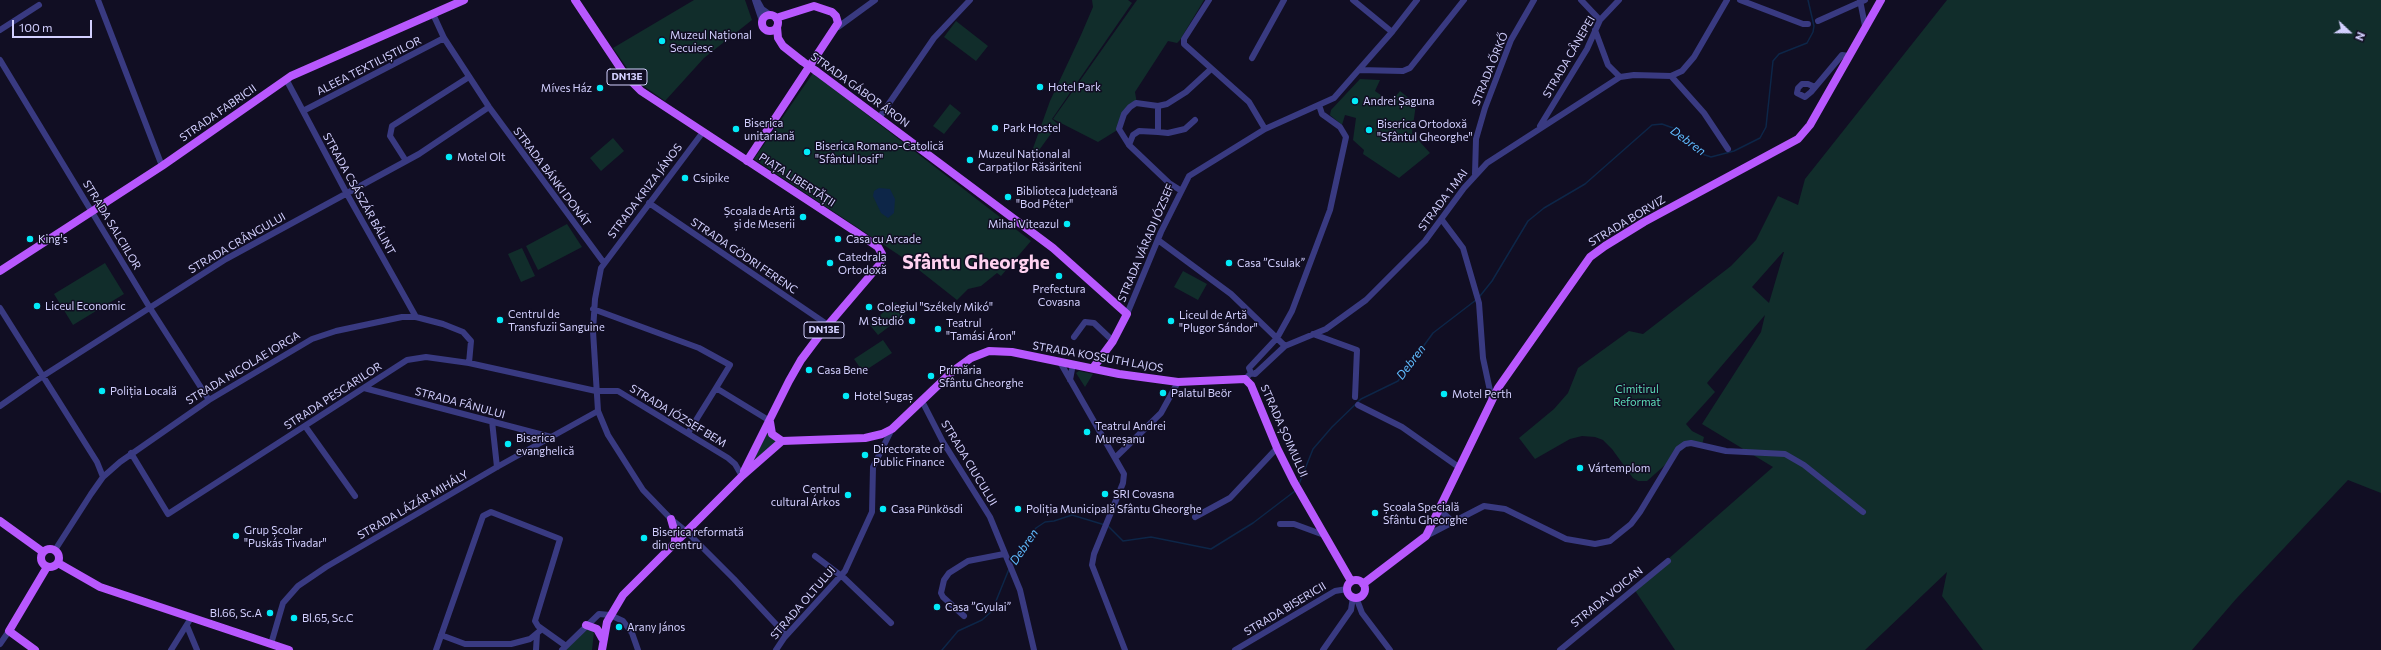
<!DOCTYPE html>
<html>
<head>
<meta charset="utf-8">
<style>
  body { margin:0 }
  #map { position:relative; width:2381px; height:650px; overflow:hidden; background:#110e23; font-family:Commissioner,sans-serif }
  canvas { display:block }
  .north { position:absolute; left:2329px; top:12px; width:40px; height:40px; -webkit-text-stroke:3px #110e23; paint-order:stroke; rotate:112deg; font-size:11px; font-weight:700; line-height:16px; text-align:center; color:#d3d0ff }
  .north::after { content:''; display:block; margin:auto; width:14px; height:18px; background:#d3d0ff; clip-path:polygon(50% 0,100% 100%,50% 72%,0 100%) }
  .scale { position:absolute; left:12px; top:20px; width:80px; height:18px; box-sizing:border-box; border:2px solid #d3d0ff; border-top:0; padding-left:5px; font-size:12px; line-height:14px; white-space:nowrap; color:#d3d0ff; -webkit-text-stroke:3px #110e23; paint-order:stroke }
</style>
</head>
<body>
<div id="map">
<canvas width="2381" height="650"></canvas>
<div class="north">N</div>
<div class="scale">100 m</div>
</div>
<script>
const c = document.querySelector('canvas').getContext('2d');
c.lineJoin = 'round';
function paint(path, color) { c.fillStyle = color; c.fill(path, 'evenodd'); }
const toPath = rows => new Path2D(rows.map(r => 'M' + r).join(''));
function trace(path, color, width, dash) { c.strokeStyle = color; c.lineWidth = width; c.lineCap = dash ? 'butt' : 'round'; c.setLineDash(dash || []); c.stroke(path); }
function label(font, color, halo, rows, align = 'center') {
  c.font = font + ' Commissioner,sans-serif'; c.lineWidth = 3; c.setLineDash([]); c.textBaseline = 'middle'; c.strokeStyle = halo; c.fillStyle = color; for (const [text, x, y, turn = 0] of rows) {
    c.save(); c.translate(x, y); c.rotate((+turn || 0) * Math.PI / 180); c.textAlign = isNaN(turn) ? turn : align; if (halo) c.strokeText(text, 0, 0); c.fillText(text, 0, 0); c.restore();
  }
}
paint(toPath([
  [694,0,745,0,752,20,704,58,665,101,645,87,629,71,613,48],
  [1092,0,1128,0,1132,3,1052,119,1058,124,1037,153,1032,151,1050,101,1081,35,1093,7],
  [1137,0,1204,0,1180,40,1177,43,1168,41,1135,92,1137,104,1124,114,1119,129,1098,142,1053,119],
  [1947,0,2381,0,2381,493,2348,480,2236,599,2192,650,1983,650,1942,596,1947,572,1865,650,1675,650,1634,589,1773,467,1702,424,1761,332,1765,315,1707,383,1715,392,1686,424,1692,431,1704,437,1702,445,1691,442,1647,481,1638,481,1633,478,1612,449,1603,440,1595,437,1582,436,1570,439,1535,459,1519,438,1554,409,1568,393,1578,368,1629,331,1643,334,1731,266,1756,240,1778,196,1798,205,1805,179],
  [1783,252,1784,252,1769,303,1752,287],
  [956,21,988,46,976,61,944,37],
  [813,73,1031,241,1001,276,997,273,981,286,968,289,957,300,905,259,754,159],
  [1360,79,1380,80,1375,91,1391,102,1400,91,1416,104,1412,133,1430,153,1399,178,1363,154,1364,150,1353,140,1356,118,1345,115,1342,125,1330,115,1331,110],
  [950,104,961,113,944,134,933,126],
  [613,138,624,151,601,171,590,158],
  [567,224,582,247,538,270,526,246],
  [522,248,535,276,521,282,508,254],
  [105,263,124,294,73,325,54,294],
  [1183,271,1207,284,1198,300,1174,287],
  [896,302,906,314,878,335,869,324],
  [883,340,892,353,863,372,854,359],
  [1079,371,1093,374,1085,387,1076,373],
  [768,432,778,442,750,466],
  [589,628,594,632,592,650,565,650]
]), '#112d2b');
paint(toPath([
  [879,188,890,189,895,199,894,213,888,218,881,213,873,196,874,191]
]), '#0d2648');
trace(toPath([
  [1480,296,1492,281,1528,221,1544,208,1585,184,1652,125,1662,124,1673,128,1702,154,1711,157,1734,151,1760,138,1766,127,1773,61,1779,54,1807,43,1813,32,1814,26,1808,0],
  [1299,484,1313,449,1332,427,1361,399,1398,381,1433,333,1476,300],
  [1108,526,1123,541,1151,537,1211,549,1253,523,1295,491],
  [1011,564,1036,528,1045,522,1054,521,1072,515,1105,525],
  [942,650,958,631,982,620,992,611,1009,569]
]), '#0d2648', 1.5);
trace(toPath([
  [98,0,162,166],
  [755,0,763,24],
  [757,0,762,9,772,16],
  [1209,0,1184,39,1184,44,1249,102,1265,129],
  [1353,0,1392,32],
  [1581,0,1600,20],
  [1740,0,1803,24,1808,24],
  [1860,0,1865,26],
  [433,14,444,38,489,107,604,263],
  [1818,21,1865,0],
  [838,27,875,0],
  [0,30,39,5],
  [1595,30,1608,65,1620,77],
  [1252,58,1284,0],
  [0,60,150,308,209,400],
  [1359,70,1403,71,1410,68,1464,0],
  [1671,76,1704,113,1728,149],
  [286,79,347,194,416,317],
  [1815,87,1808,84,1802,84,1798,88,1797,93,1805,97,1811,92,1842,55,1849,56],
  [303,111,444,38],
  [879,118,934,38,970,0],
  [1540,126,1587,49,1600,20,1619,0],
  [703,132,601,268,595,299,593,331,598,411,608,435,643,490,671,519,687,532,734,579,786,635],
  [1158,132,1168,133,1185,129,1195,120],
  [1129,145,1133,135,1139,131,1158,132,1158,106],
  [406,161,390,136,392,126,469,77],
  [1475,174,1476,139,1485,108,1511,40,1534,0],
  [1180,190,1169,183,1129,145,1119,129,1124,114,1130,107,1136,103,1158,106,1167,104,1186,92,1211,69],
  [649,203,828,325],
  [1442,220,1463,248,1479,303,1483,358,1492,400],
  [1158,240,1231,294,1285,346],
  [0,308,97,462,103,477],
  [593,309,699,348,730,365,716,388],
  [1127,314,1161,232,1189,176,1265,129,1334,98,1392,32,1417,0],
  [1313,334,1357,350,1355,397],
  [1074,337,1085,322,1094,323,1113,341],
  [1060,362,1124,474,1123,483,1094,554,1092,565,1125,650],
  [1251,373,1255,374,1285,346,1326,329,1366,300,1425,241,1464,188,1487,163,1620,77,1634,75,1671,76,1682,71,1694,57,1727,0],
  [1248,376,1251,373,1249,368,1277,338,1292,311,1330,210,1346,137,1340,127,1322,114,1319,105],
  [1070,380,1073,364],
  [364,388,551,437],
  [922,401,943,442,990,517,1020,590,1034,650],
  [1358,405,1402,427,1460,468],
  [0,406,43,376,226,259,419,154,489,107],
  [492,421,497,467],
  [305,426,355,496],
  [688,433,716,388,770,421],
  [131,453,168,514,407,360,426,357,469,363,596,391,618,391,728,458,735,464,742,476],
  [1116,457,1161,413,1178,382],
  [1440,510,1453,522],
  [1195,517,1230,498,1277,448],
  [1280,524,1294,524,1324,535],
  [1426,536,1484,506,1505,509,1566,539,1595,544,1610,541,1631,524,1640,512,1678,449,1685,444,1691,443,1726,451,1785,454,1804,465,1863,512],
  [55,550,91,494,103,477,120,462,209,400,312,339,336,331,402,317,416,317,443,324,463,332,471,341,469,363],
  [815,556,844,578,891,623],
  [1356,597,1362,613,1390,650],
  [964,616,943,597,941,593,944,580,949,573,968,561,1004,554],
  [187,626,197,650],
  [441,635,465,644,511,644,530,639,542,629],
  [0,644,9,631],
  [271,644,283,603,298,586,326,567,497,467,598,411],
  [171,650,191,618],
  [436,650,483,516,491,512,560,539,535,621,538,626,566,646],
  [536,650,537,634],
  [562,650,599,614,610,615,623,621,632,633,638,650],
  [776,650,784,638,845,571,872,512,873,467,892,429],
  [1235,650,1335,591,1347,589],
  [1323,650,1351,610,1353,597],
  [1560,650,1668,561]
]), '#393a81', 6);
trace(toPath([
  [575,0,625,75,641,91,856,232,878,247,882,254,880,264,822,332,801,360,789,381,744,471],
  '762 23a8 8 0 1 1 16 0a8 8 0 1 1-16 0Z',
  [777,27,778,38,783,46,802,61],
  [816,71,1053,248,1127,314,1113,341,1093,368],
  [747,161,838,23,836,16,832,12,814,6,776,18],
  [0,271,162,166,291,76,464,0],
  [770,422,772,434,782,441],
  [671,519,675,533,675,545],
  [0,521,43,552],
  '41 558a9 9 0 1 1 18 0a9 9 0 1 1-18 0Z',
  [58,563,100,587,289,650],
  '1347 589a9 9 0 1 1 18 0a9 9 0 1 1-18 0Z',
  [1363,584,1426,536,1498,388,1590,257,1605,246,1644,222,1798,139,1810,125,1881,0],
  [586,625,597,629,602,638],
  [35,650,9,631,47,567],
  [602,650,607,622,623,595,742,476,782,441,865,438,882,434,892,429,953,371,971,358,989,351,1012,352,1119,374,1178,382,1245,379,1251,385,1277,448,1294,482,1351,581]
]), '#b858fe', 8);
trace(toPath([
  [802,61,816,71]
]), '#b858fe', 8);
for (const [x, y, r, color] of [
  [662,41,4,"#02ebf9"],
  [1040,87,4,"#02ebf9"],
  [600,88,4,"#02ebf9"],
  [1355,101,4,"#02ebf9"],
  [995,128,4,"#02ebf9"],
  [736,129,4,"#02ebf9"],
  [1369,130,4,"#02ebf9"],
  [807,152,4,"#02ebf9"],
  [449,157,4,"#02ebf9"],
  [970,160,4,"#02ebf9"],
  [685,178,4,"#02ebf9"],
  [1008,197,4,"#02ebf9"],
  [803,217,4,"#02ebf9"],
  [1067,224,4,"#02ebf9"],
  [30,239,4,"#02ebf9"],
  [838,239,4,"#02ebf9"],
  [830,263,4,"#02ebf9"],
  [1229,263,4,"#02ebf9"],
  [1059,276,4,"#02ebf9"],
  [37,306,4,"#02ebf9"],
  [869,307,4,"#02ebf9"],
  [500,320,4,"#02ebf9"],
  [912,321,4,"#02ebf9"],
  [1171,321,4,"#02ebf9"],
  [938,329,4,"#02ebf9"],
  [809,370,4,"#02ebf9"],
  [931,376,4,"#02ebf9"],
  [102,391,4,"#02ebf9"],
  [1163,393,4,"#02ebf9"],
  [1444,394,4,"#02ebf9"],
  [846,396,4,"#02ebf9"],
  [1087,432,4,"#02ebf9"],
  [508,444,4,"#02ebf9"],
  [865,455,4,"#02ebf9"],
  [1580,468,4,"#02ebf9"],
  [1105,494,4,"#02ebf9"],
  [848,495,4,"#02ebf9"],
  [883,509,4,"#02ebf9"],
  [1018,509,4,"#02ebf9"],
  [1375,513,4,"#02ebf9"],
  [236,536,4,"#02ebf9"],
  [644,538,4,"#02ebf9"],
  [937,607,4,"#02ebf9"],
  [270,613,4,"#02ebf9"],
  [294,618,4,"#02ebf9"],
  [619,627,4,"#02ebf9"]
]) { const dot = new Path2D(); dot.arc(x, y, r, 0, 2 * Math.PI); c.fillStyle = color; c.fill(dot); trace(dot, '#110e23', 1.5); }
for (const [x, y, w] of [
  [627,77,40],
  [824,330,40]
]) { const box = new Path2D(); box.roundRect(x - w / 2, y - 8, w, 16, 3); c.fillStyle = '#110e23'; c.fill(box); trace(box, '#d3d0ff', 1); }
label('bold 10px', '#d3d0ff', null, [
  ["DN13E",627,77],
  ["DN13E",824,330]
]);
label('11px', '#d3d0ff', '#110e23', [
  ["Muzeul Național",670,35],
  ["Secuiesc",670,48],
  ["Hotel Park",1048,87],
  ["Míves Ház",592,88,"right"],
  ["Andrei Șaguna",1363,101],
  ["Biserica",744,123],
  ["unitariană",744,136],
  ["Biserica Ortodoxă",1377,124],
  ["\"Sfântul Gheorghe\"",1377,137],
  ["Park Hostel",1003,128],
  ["Biserica Romano-Catolică",815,146],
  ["\"Sfântul Iosif\"",815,159],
  ["Muzeul Național al",978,154],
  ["Carpaților Răsăriteni",978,167],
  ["Motel Olt",457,157],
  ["Csipike",693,178],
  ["Biblioteca Județeană",1016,191],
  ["\"Bod Péter\"",1016,204],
  ["Școala de Artă",795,211,"right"],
  ["și de Meserii",795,224,"right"],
  ["Mihai Viteazul",1059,224,"right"],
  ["King's",38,239],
  ["Casa cu Arcade",846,239],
  ["Catedrala",838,257],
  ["Ortodoxă",838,270],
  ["Casa ”Csulak”",1237,263],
  ["Prefectura",1059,289,"center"],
  ["Covasna",1059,302,"center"],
  ["Liceul Economic",45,306],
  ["Colegiul \"Székely Mikó\"",877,307],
  ["Centrul de",508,314],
  ["Transfuzii Sanguine",508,327],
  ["Liceul de Artă",1179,315],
  ["\"Plugor Sándor\"",1179,328],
  ["M Studió",904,321,"right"],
  ["Teatrul",946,323],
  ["\"Tamási Áron\"",946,336],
  ["Casa Bene",817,370],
  ["Primăria",939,370],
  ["Sfântu Gheorghe",939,383],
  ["Poliția Locală",110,391],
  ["Palatul Beör",1171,393],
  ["Motel Perth",1452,394],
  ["Hotel Șugaș",854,396],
  ["Teatrul Andrei",1095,426],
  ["Mureșanu",1095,439],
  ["Biserica",516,438],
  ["evanghelică",516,451],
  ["Directorate of",873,449],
  ["Public Finance",873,462],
  ["Vártemplom",1588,468],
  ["Centrul",840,489,"right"],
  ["cultural Árkos",840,502,"right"],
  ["SRI Covasna",1113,494],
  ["Școala Specială",1383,507],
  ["Sfântu Gheorghe",1383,520],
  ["Casa Pünkösdi",891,509],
  ["Poliția Municipală Sfântu Gheorghe",1026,509],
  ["Grup Școlar",244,530],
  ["\"Puskás Tivadar\"",244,543],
  ["Biserica reformată",652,532],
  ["din centru",652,545],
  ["Casa ”Gyulai”",945,607],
  ["Bl.66, Sc.A",262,613,"right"],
  ["Bl.65, Sc.C",302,618],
  ["Arany János",627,627]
], 'left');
label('11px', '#d3d0ff', '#110e23', [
  ["STRADA CÂNEPEI",1569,57,-60],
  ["ALEEA TEXTILIȘTILOR",369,66,-27],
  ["STRADA ŐRKŐ",1490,69,-68],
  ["STRADA GÁBOR ÁRON",860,90,36],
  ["STRADA FABRICII",218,113,-35],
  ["STRADA BÁNKI DONÁT",552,177,53],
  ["PIAȚA LIBERTĂȚII",797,180,33],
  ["STRADA KRIZA JÁNOS",645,191,-53],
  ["STRADA CSÁSZÁR BÁLINT",359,194,61],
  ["STRADA 1 MAI",1443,200,-53],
  ["STRADA BORVIZ",1627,221,-31],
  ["STRADA SALCIILOR",112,225,59],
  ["STRADA CRÂNGULUI",237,243,-30],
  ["STRADA VÁRADI JÓZSEF",1146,243,-67],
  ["STRADA GÖDRI FERENC",744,256,34],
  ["STRADA KOSSUTH LAJOS",1098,357,10],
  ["STRADA NICOLAE IORGA",243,368,-31],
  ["STRADA PESCARILOR",333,396,-33],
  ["STRADA FÂNULUI",460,403,15],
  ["STRADA JÓZSEF BEM",678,416,31],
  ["STRADA ȘOIMULUI",1284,431,66],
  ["STRADA CIUCULUI",969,463,59],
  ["STRADA LÁZÁR MIHÁLY",413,505,-30],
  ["STRADA VOICAN",1607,597,-39],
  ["STRADA OLTULUI",803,603,-49],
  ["STRADA BISERICII",1285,609,-31]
]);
label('11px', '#5ddeb8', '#110e23', [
  ["Cimitirul",1637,389],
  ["Reformat",1637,402]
]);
label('italic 12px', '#5fbbfe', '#110e23', [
  ["Debren",1688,141,36],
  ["Debren",1411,362,-53],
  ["Debren",1024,547,-56]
]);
label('bold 19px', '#ffd2f0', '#110e23', [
  ["Sfântu Gheorghe",976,263]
]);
</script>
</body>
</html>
